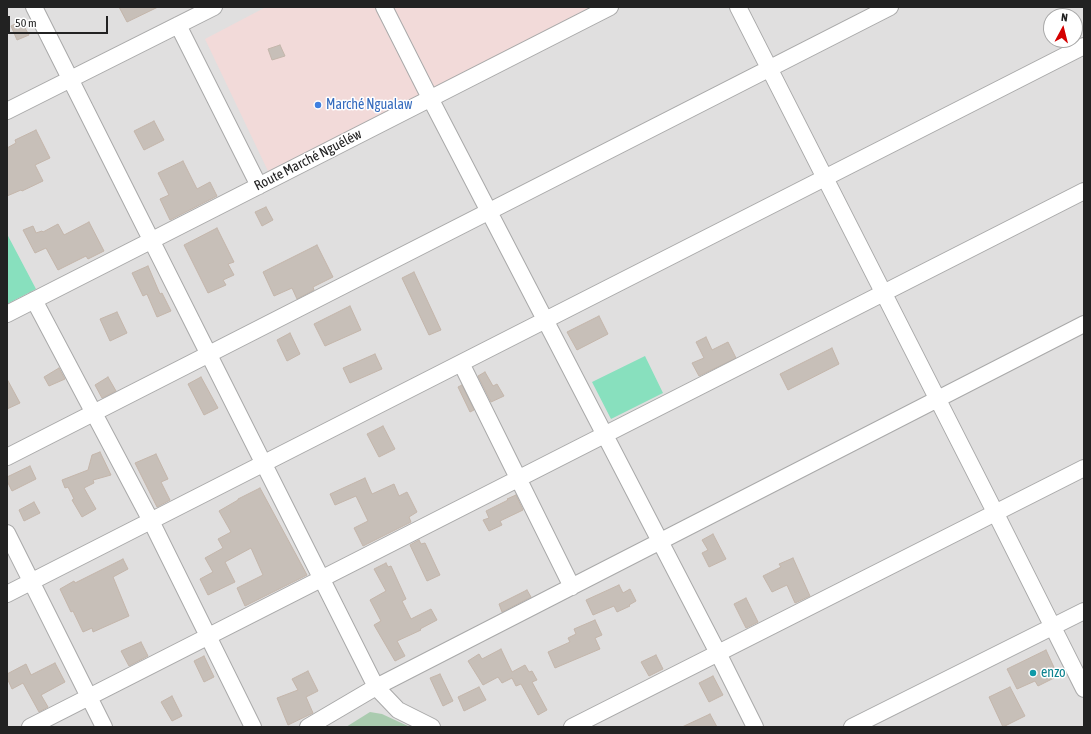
<!DOCTYPE html>
<html>
<head>
<meta charset="utf-8">
<style>
  body { margin:0 }
  #map { position:relative; width:1091px; height:734px; overflow:hidden; background:#f2efe9; font-family:"Asap Condensed",sans-serif }
  canvas { display:block }
  .frame { position:absolute; inset:0; border:8px solid #222; pointer-events:none }
  .north { position:absolute; left:1043px; top:8px; width:40px; height:40px; box-sizing:border-box; background:#fff; border:1px solid #a7a7a7; border-radius:50%; rotate:7deg; font-size:11px; font-weight:700; line-height:16px; text-align:center; color:#222 }
  .north::after { content:''; display:block; margin:auto; width:14px; height:18px; background:#d40000; clip-path:polygon(50% 0,100% 100%,50% 72%,0 100%) }
  .scale { position:absolute; left:8px; top:16px; width:100px; height:18px; box-sizing:border-box; border:2px solid #222; border-top:0; padding-left:5px; font-size:12px; line-height:14px; white-space:nowrap; color:#222; -webkit-text-stroke:3px #fff; paint-order:stroke }
</style>
</head>
<body>
<div id="map">
<canvas width="1091" height="734"></canvas>
<div class="frame"></div>
<div class="north">N</div>
<div class="scale">50 m</div>
</div>
<script>
const c = document.querySelector('canvas').getContext('2d');
c.lineJoin = 'round';
function paint(path, color) { c.fillStyle = color; c.fill(path, 'evenodd'); }
const toPath = rows => new Path2D(rows.map(r => 'M' + r).join(''));
function trace(path, color, width, dash) { c.strokeStyle = color; c.lineWidth = width; c.lineCap = dash ? 'butt' : 'round'; c.setLineDash(dash || []); c.stroke(path); }
function label(font, color, halo, rows, align = 'center') {
  c.font = font + ' "Asap Condensed",sans-serif'; c.lineWidth = 3; c.setLineDash([]); c.textBaseline = 'middle'; c.strokeStyle = halo; c.fillStyle = color; for (const [text, x, y, turn = 0] of rows) {
    c.save(); c.translate(x, y); c.rotate((+turn || 0) * Math.PI / 180); c.textAlign = isNaN(turn) ? turn : align; if (halo) c.strokeText(text, 0, 0); c.fillText(text, 0, 0); c.restore();
  }
}
paint(toPath([
  [7,7,1084,7,1084,727,7,727],
  [1051,16,1075,16,1075,40,1051,40]
]), '#e0dfdf');
paint(toPath([
  [266,7,596,7,268,171,205,39]
]), '#f2dad9');
paint(toPath([
  [370,712,382,714,410,727,346,727]
]), '#aacbaf');
paint(toPath([
  [7,234,36,289,7,304],
  [645,356,663,393,611,419,592,382]
]), '#88e0be');
const building = toPath([
  [119,7,158,7,127,22,119,7],
  [21,21,29,35,17,40,11,26,21,21],
  [280,45,285,56,272,60,268,49,280,45],
  [154,121,164,140,144,150,134,131,154,121],
  [36,130,50,158,35,165,43,181,22,191,21,190,7,196,7,148,16,143,15,140,36,130],
  [183,161,197,189,210,182,217,196,170,220,160,199,169,195,158,173,183,161],
  [266,207,273,220,262,226,255,212,266,207],
  [89,222,104,251,88,259,86,256,58,270,46,248,35,253,23,230,33,226,36,233,42,231,43,232,58,224,64,235,89,222],
  [217,228,234,262,228,264,234,275,223,280,226,285,208,293,184,245,217,228],
  [317,245,333,277,313,287,314,290,297,299,292,288,274,296,263,272,317,245],
  [148,266,160,294,162,293,171,311,157,317,147,294,143,296,132,273,148,266],
  [414,272,441,330,429,335,402,278,414,272],
  [350,306,361,330,325,346,314,324,350,306],
  [117,312,127,333,110,341,100,319,117,312],
  [599,316,608,334,577,350,567,332,599,316],
  [290,333,300,354,287,361,277,340,290,333],
  [706,337,712,350,728,342,736,358,699,376,692,363,704,358,696,342,706,337],
  [832,348,839,364,788,390,780,374,832,348],
  [375,354,382,369,350,383,343,368,375,354],
  [59,368,65,379,49,386,44,377,59,368],
  [485,372,493,386,497,384,504,396,491,402,478,376,485,372],
  [108,377,116,391,102,398,95,385,108,377],
  [201,377,218,408,204,415,188,384,201,377],
  [7,379,20,403,7,409,7,379],
  [462,385,474,410,470,412,458,387,462,385],
  [383,426,395,449,379,457,367,434,383,426],
  [100,452,111,475,93,480,94,483,84,488,96,509,82,517,72,500,74,499,68,487,65,488,62,480,88,470,92,455,100,452],
  [156,454,168,479,161,482,170,500,157,507,135,463,156,454],
  [30,466,36,479,12,491,7,481,7,477,30,466],
  [365,478,372,494,394,484,399,496,407,492,417,512,409,517,411,522,363,546,354,528,368,521,356,496,335,505,330,494,365,478],
  [260,488,307,575,245,606,237,588,263,575,251,548,225,562,235,582,208,595,200,579,213,572,205,558,223,548,218,539,231,532,219,511,238,500,238,499,260,488],
  [516,495,523,510,500,521,502,525,489,531,483,520,489,518,486,511,508,500,507,499,516,495],
  [34,502,40,513,24,521,19,510,34,502],
  [713,534,726,559,709,567,702,553,708,550,702,540,713,534],
  [419,540,421,544,425,543,440,575,427,581,410,545,419,540],
  [793,558,810,596,795,603,787,585,772,592,763,576,781,567,779,564,793,558],
  [123,559,128,569,113,577,129,616,93,632,92,628,83,632,73,611,71,612,60,589,74,581,75,583,123,559],
  [386,563,388,567,391,566,406,599,402,601,411,619,431,609,437,620,420,629,421,630,397,641,405,656,395,661,374,625,381,621,370,600,386,591,374,569,386,563],
  [619,585,623,593,630,589,636,601,629,605,630,606,617,612,614,606,593,615,586,600,619,585],
  [527,590,531,597,502,612,499,604,527,590],
  [746,598,758,622,746,628,734,604,746,598],
  [595,620,602,635,595,638,600,649,555,668,548,652,570,642,568,638,576,634,574,629,595,620],
  [141,642,148,656,129,666,121,651,141,642],
  [501,649,512,672,525,665,529,672,532,671,537,680,532,682,547,710,538,715,521,684,516,686,512,678,502,683,498,677,483,685,468,661,479,654,482,659,501,649],
  [1046,650,1058,676,1038,686,1035,681,1017,689,1007,669,1046,650],
  [656,655,663,669,649,676,641,662,656,655],
  [204,656,214,677,204,682,194,661,204,656],
  [55,663,65,682,41,695,48,707,39,712,23,683,12,689,7,678,7,674,26,664,31,675,55,663],
  [308,671,318,691,306,697,313,713,288,725,277,698,298,690,292,679,308,671],
  [440,674,453,701,443,706,430,678,440,674],
  [713,676,723,695,709,702,699,683,713,676],
  [479,687,486,700,464,711,458,697,479,687],
  [1010,687,1025,716,1003,727,989,697,1010,687],
  [172,696,182,716,172,721,161,702,172,696],
  [710,714,717,727,682,727,710,714]
]);
paint(building, '#c7bfb8');
trace(building, '#c4b6ab', 1);
const minor = toPath([
  [34,7,376,687,398,710,432,727],
  [384,7,430,98,718,653,755,727],
  [738,7,995,512,1084,689],
  [178,25,259,186],
  [7,111,214,7],
  [34,300,151,521,253,727],
  [7,314,610,7],
  [461,363,572,587],
  [7,457,890,7],
  [7,533,104,727],
  [7,594,1084,46],
  [30,727,1084,191],
  [308,727,376,687,1084,324],
  [572,727,1084,468],
  [852,727,1084,611]
]);
trace(minor, '#a9a9a9', 18);
trace(minor, '#fff', 16);
for (const [x, y, r, color] of [
  [318,105,4,"#3f7fe0"],
  [1033,673,4,"#0f9aa8"]
]) { const dot = new Path2D(); dot.arc(x, y, r, 0, 2 * Math.PI); c.fillStyle = color; c.fill(dot); trace(dot, '#fff', 1.5); }
label('14px', '#366cbe', '#fff', [
  ["Marché Ngualaw",326,105]
], 'left');
label('14px', '#222', '#fff', [
  ["Route Marché Nguéléw",308,160,-27]
]);
label('14px', '#0d838f', '#fff', [
  ["enzo",1041,673]
], 'left');
</script>
</body>
</html>
